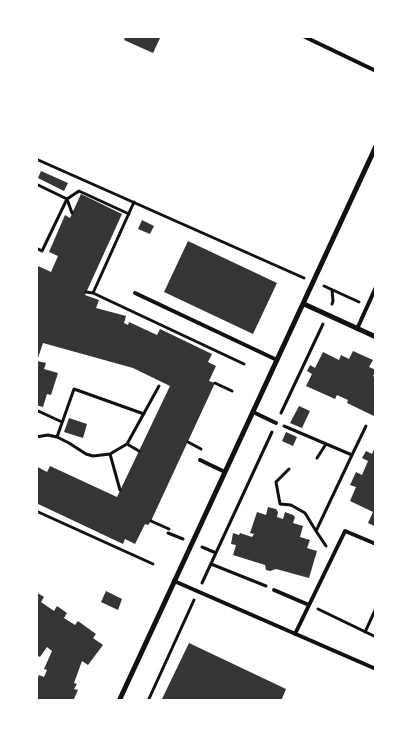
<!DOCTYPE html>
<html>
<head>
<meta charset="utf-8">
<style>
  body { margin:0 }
  #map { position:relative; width:412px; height:737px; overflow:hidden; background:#fff; font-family:Ubuntu,sans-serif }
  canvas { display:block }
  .frame { position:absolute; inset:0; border:38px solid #fff; pointer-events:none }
</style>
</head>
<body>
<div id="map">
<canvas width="412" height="737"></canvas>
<div class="frame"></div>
</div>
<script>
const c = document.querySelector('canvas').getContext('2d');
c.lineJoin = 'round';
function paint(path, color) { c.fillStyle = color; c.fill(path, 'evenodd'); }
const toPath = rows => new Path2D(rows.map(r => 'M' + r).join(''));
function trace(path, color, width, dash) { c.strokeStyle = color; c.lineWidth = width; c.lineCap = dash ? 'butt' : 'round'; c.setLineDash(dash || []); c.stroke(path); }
paint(toPath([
  [126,36,161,36,153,53,124,40],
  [41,171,68,183,64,191,38,178],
  [81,194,122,214,85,295,99,300,96,308,126,316,124,323,128,325,129,322,157,335,160,329,212,354,208,362,216,366,209,381,215,383,151,521,148,525,145,524,135,544,125,539,123,544,36,503,36,466,47,472,50,466,117,497,170,386,133,368,43,343,37,361,46,363,44,369,58,373,51,395,47,394,43,407,36,405,36,265,51,272,58,256,49,252,65,215,70,218],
  [142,220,154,226,150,234,138,229],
  [188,241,277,283,253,334,164,292],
  [353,351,373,360,369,367,376,370,373,376,376,378,376,417,347,403,348,400,337,395,335,399,306,386,312,374,307,371,310,365,315,368,323,352,339,360,341,355,349,359],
  [299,406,310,411,302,428,290,423],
  [69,418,87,424,83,438,64,432],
  [286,432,297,437,293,446,282,441],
  [376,445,376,527,368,523,373,512,350,501,356,487,350,485,356,472,362,475,368,461,362,458,366,451,372,454],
  [268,507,276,509,278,512,277,517,283,519,285,512,293,515,295,517,293,523,303,526,300,537,310,540,307,548,317,551,309,578,276,569,270,571,266,570,265,565,233,555,236,545,231,544,233,533,239,535,240,533,252,537,254,534,250,533,257,512,266,515],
  [106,591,122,599,118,610,101,602],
  [36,592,44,597,41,602,54,611,57,606,67,613,64,618,75,625,78,621,96,634,93,638,103,645,88,665,82,661,74,683,77,684,74,689,78,690,73,701,36,701,36,682,39,675,44,677,47,670,44,669,52,651,47,647,40,657,36,655],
  [189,643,286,689,281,701,161,701]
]), '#353535');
trace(toPath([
  [36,159,304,278],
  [36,184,67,199,79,191,129,214],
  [134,202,93,293,244,364],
  [36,248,42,251,67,199,72,213],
  [324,286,359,302],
  [86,292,93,293],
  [332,304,333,301,332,290],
  [215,383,232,391],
  [36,410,62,422],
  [281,413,323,324],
  [284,426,352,455,316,531,326,546],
  [36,437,48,435,57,437,69,443,86,454,93,456,110,454,127,444,159,386],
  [57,437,74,389,144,414],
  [188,442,201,449],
  [127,444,139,451],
  [110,454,120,490],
  [352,455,366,426],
  [317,458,326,444],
  [289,469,276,482,280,504,291,505,305,513,316,531],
  [36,511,153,564],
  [151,521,169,529],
  [168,533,183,539],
  [202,547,216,553],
  [211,564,266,586],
  [202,583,272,432],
  [318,609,376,637],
  [365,632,376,608],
  [148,701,194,600]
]), '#111', 3);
trace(toPath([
  [303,36,376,71],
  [135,293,277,360],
  [357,329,376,287],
  [253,412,276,423],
  [200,460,225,472],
  [174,581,376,669],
  [274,590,309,605],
  [295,634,345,531,376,544]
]), '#111', 4);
trace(toPath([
  [304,304,376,337],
  [119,701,376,146]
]), '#111', 5);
</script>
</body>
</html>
